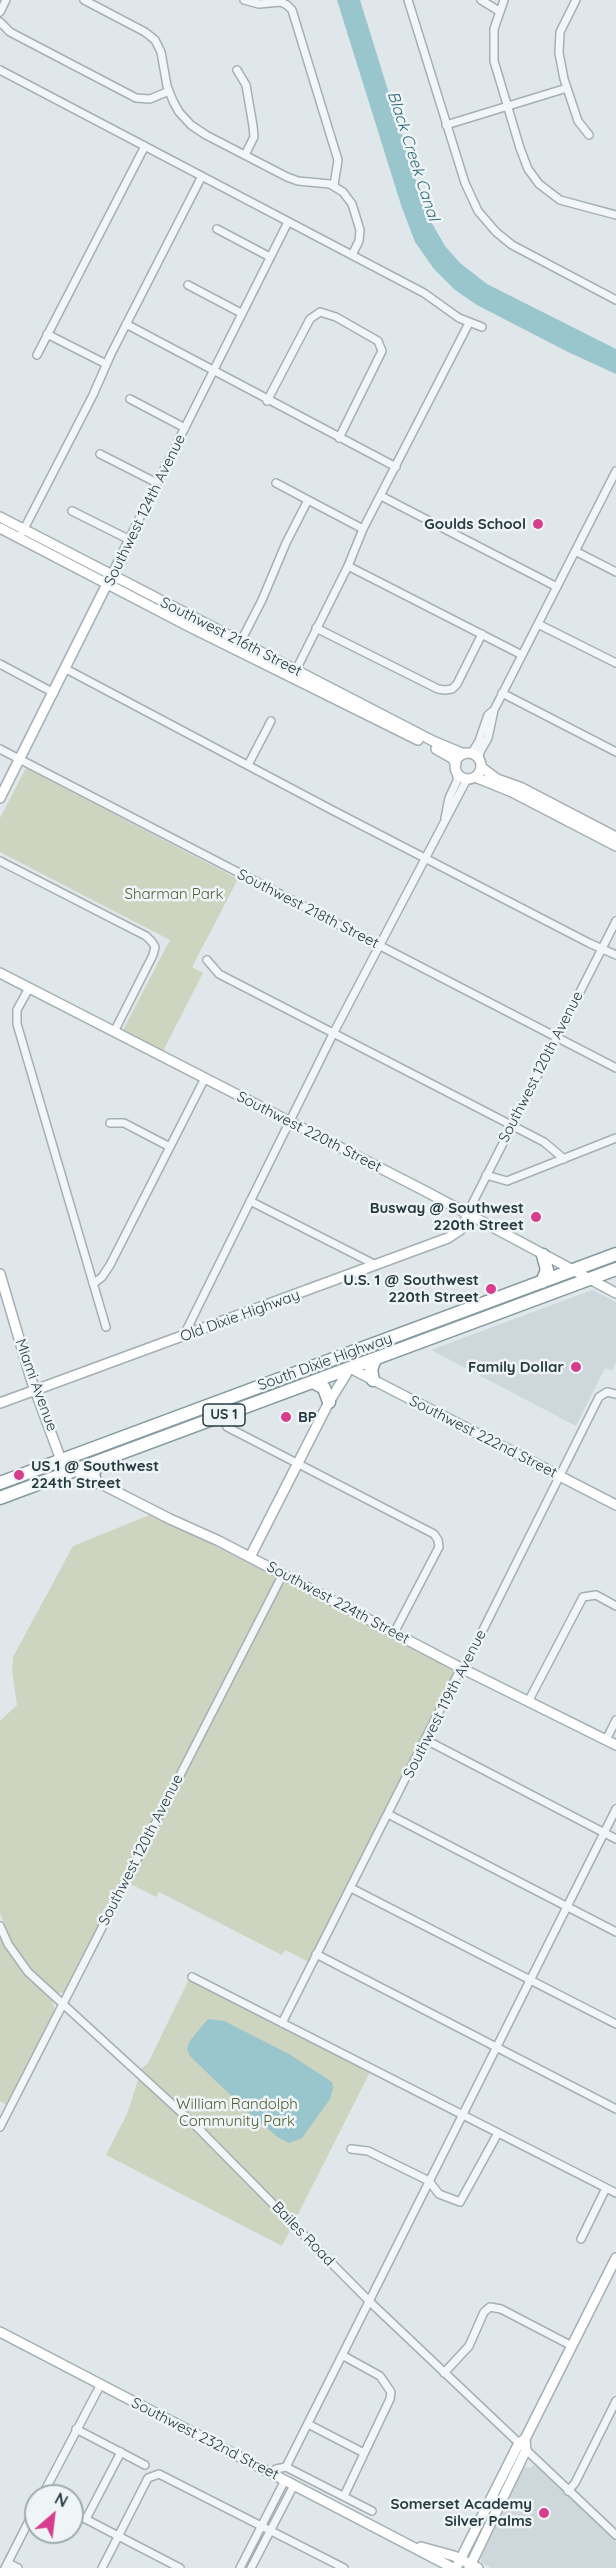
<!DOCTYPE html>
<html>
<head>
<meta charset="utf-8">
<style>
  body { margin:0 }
  #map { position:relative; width:616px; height:2568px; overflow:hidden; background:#e0e7ea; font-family:Quicksand,sans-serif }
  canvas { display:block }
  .north { position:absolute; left:24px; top:2484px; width:60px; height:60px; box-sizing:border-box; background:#eff5f7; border:2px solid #9fabaf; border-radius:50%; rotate:28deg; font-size:16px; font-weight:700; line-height:24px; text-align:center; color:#273b42 }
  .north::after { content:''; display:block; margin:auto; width:21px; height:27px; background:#d63d8d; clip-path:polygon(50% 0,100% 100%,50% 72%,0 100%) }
</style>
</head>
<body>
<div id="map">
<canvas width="616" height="2568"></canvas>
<div class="north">N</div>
</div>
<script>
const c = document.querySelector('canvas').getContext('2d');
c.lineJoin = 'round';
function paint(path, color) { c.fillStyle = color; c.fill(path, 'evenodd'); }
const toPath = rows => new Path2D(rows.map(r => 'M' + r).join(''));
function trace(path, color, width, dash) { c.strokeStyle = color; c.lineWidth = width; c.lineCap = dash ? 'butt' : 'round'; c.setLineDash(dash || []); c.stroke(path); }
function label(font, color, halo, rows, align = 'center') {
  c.font = font + ' Quicksand,sans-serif'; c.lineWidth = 5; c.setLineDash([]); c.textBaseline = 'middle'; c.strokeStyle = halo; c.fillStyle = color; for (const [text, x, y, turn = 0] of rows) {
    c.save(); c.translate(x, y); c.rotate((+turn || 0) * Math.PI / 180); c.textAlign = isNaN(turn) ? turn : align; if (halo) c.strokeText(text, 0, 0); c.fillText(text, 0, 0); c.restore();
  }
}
paint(toPath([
  [592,1290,616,1302,616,1362,612,1371,605,1368,576,1426,431,1350],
  [533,2465,540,2468,616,2540,616,2568,491,2568,481,2562,480,2553,521,2471,525,2467,531,2468]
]), '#ced8dc');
paint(toPath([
  [26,768,238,879,192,967,203,973,163,1051,123,1030,170,940,0,852,0,818],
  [152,1514,444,1662,452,1668,455,1675,309,1962,285,1950,282,1955,159,1892,156,1897,123,1880,65,1992,56,1994,38,1978,20,1956,9,1936,0,1913,0,1721,17,1705,12,1670,13,1657,73,1546],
  [0,1933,21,1969,52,2001,55,2010,6,2105,0,2101],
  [190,1977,371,2070,282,2246,106,2155,127,2114,142,2068,148,2063]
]), '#cdd4c0');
paint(toPath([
  [337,0,360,0,426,213,445,246,460,263,487,284,616,349,616,374,568,352,477,305,455,290,434,269,415,242,401,205],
  [208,2019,224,2021,289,2054,332,2082,333,2088,330,2099,302,2138,289,2143,279,2138,252,2116,190,2056,187,2049,189,2042]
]), '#99c5cc');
const street = toPath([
  [84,0,145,32,155,40,161,52,167,86,173,101,179,112,191,125,206,135,287,177,298,181,330,184,343,192,352,204,360,230,359,241,352,255],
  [244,0,259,4,281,2,287,5,292,10,338,160,334,185],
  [408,0,465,183,478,211,496,232,512,245,616,300],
  [481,0,499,11],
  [504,0,494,29,494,61,520,148,528,169,539,184,560,200,616,215],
  [576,0,560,32,559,53,564,79,578,121,589,135],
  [0,12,6,0],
  [0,22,10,32,136,98,150,99,169,91],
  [0,70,424,293,459,318,482,327],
  [237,70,246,85,253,126,254,137,245,155],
  [446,125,567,88],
  [217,229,270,257],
  [188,285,241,313],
  [126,324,396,467],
  [47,334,106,364],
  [37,355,145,146],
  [130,399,185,428],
  [267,401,310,319,320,312,336,317,378,341,382,351,339,438],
  [100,454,157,483],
  [276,483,308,500],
  [381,496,557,587],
  [72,511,128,539],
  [22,533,93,395,111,354,202,176],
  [575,551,616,572],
  [348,566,522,655],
  [111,575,288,222],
  [538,624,616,663],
  [316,628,438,689,445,690,452,689,457,684,482,634],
  [241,641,262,600,286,543,308,500,363,529],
  [0,664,54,693],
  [66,669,332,810,589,943,616,955],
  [296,670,348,566,363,529,469,323],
  [502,693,616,752],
  [0,749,616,1068],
  [471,754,479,741,488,715,494,710,616,471],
  [479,759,480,752,488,738,494,710],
  [248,765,271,721],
  [445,818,449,798,457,781,457,772],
  [0,861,146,936,152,942,155,947,153,955,114,1032],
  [207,960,219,974,544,1142,564,1159],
  [29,988,17,1010,17,1024,106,1327],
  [110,1123,124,1123,170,1147],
  [486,1175,507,1181,616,1138],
  [250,1201,376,1265],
  [467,1214,616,921],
  [93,1284,102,1277,110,1265,205,1078],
  [183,1337,333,1034,467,779],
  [227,1427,434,1534,438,1540,439,1547,394,1633],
  [529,1700,583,1597,596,1595,616,1606],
  [426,1740,616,1839],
  [606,1740,616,1720],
  [388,1814,616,1932],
  [351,1888,616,2024],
  [0,1926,8,1944,28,1972,195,2125,369,2301,616,2535],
  [316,1954,616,2109],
  [192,1977,616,2193],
  [282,2023,461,1668,467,1662,599,1397,607,1392,616,1394],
  [0,2127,283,1574],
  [351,2149,368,2151,429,2181],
  [429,2181,439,2194,460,2202,498,2133],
  [581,2239,606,2188],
  [342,2355,380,2376,391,2392,390,2399,344,2496],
  [444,2373,469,2346,484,2312,490,2307,501,2309,572,2346],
  [308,2424,364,2453],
  [76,2429,145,2465],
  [286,2467,372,2511],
  [272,2473,276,2469,286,2467,616,1809],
  [568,2491,575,2483,616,2401],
  [42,2496,101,2384],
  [72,2512,180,2568],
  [86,2519,121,2452],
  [8,2563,18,2568],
  [5,2568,36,2507],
  [102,2568,148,2478,159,2474,344,2568],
  [240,2568,285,2480],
  [251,2568,294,2485]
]);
const secondary = toPath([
  [0,517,433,741,464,754],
  [0,528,188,626,418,740],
  [436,749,452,758,456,764],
  '455 766a13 13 0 1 1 26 0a13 13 0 1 1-26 0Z',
  [481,767,497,779,522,788,616,837],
  [475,777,512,792,616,846],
  [0,798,109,580],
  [0,973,425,1191,616,1293],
  [0,1274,31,1379,61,1460,66,1466,170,1519,219,1541,461,1668,616,1745],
  [0,1403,448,1238,460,1230,465,1223,467,1214],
  [250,1557,329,1402,350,1368,616,1505],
  [0,2332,453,2568],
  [421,2547,454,2556,478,2568],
  [456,2568,519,2443,525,2439,616,2258],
  [469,2568,526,2450,525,2439]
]);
const highway = toPath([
  [542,1282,547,1270,543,1255],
  [373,1380,371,1370,375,1359],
  [313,1382,324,1388,329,1402],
  [95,1482,93,1474,98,1462],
  [0,1483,616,1254],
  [0,1498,616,1269]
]);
trace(street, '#a5b0b4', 10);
trace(secondary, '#a5b0b4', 12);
trace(highway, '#869ba1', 15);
trace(street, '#f3f6f8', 7);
trace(secondary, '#fff', 9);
trace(highway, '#fff', 12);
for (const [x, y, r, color] of [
  [538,524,6,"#d63d8d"],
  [536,1217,6,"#d63d8d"],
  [491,1289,6,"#d63d8d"],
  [576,1367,6,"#d63d8d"],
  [286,1417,6,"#d63d8d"],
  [19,1475,6,"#d63d8d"],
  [544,2513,6,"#d63d8d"]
]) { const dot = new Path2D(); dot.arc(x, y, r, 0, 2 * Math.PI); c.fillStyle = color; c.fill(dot); trace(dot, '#eff5f7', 2); }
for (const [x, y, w] of [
  [224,1415,42]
]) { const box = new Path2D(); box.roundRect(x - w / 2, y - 11, w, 22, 4.5); c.fillStyle = '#eff5f7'; c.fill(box); trace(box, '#273b42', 1.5); }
label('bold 14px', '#273b42', null, [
  ["US 1",224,1415]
]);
label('15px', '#273b42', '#eff5f7', [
  ["Southwest 124th Avenue",145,510,-64],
  ["Southwest 216th Street",231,637,27],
  ["Southwest 218th Street",308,909,27],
  ["Southwest 120th Avenue",541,1067,-63],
  ["Southwest 220th Street",309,1132,27],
  ["Old Dixie Highway",240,1316,-20],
  ["South Dixie Highway",325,1362,-20],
  ["Miami Avenue",36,1385,70],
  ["Southwest 222nd Street",483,1437,27],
  ["Southwest 224th Street",338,1603,28],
  ["Southwest 119th Avenue",445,1704,-63],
  ["Southwest 120th Avenue",141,1850,-63],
  ["Bailes Road",303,2234,46],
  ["Southwest 232nd Street",205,2439,27]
]);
label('bold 15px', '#273b42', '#eff5f7', [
  ["Goulds School",526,524],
  ["Busway @ Southwest",524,1208],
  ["220th Street",524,1225],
  ["U.S. 1 @ Southwest",479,1280],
  ["220th Street",479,1297],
  ["Family Dollar",564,1367],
  ["BP",298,1417,"left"],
  ["US 1 @ Southwest",31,1466,"left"],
  ["224th Street",31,1483,"left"],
  ["Somerset Academy",532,2504],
  ["Silver Palms",532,2521]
], 'right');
label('15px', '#4c5f34', '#eff5f7', [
  ["Sharman Park",174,894],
  ["William Randolph",237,2104],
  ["Community Park",237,2121]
]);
label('italic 16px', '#2f6b79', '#eff5f7', [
  ["Black Creek Canal",413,156,72]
]);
</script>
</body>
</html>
